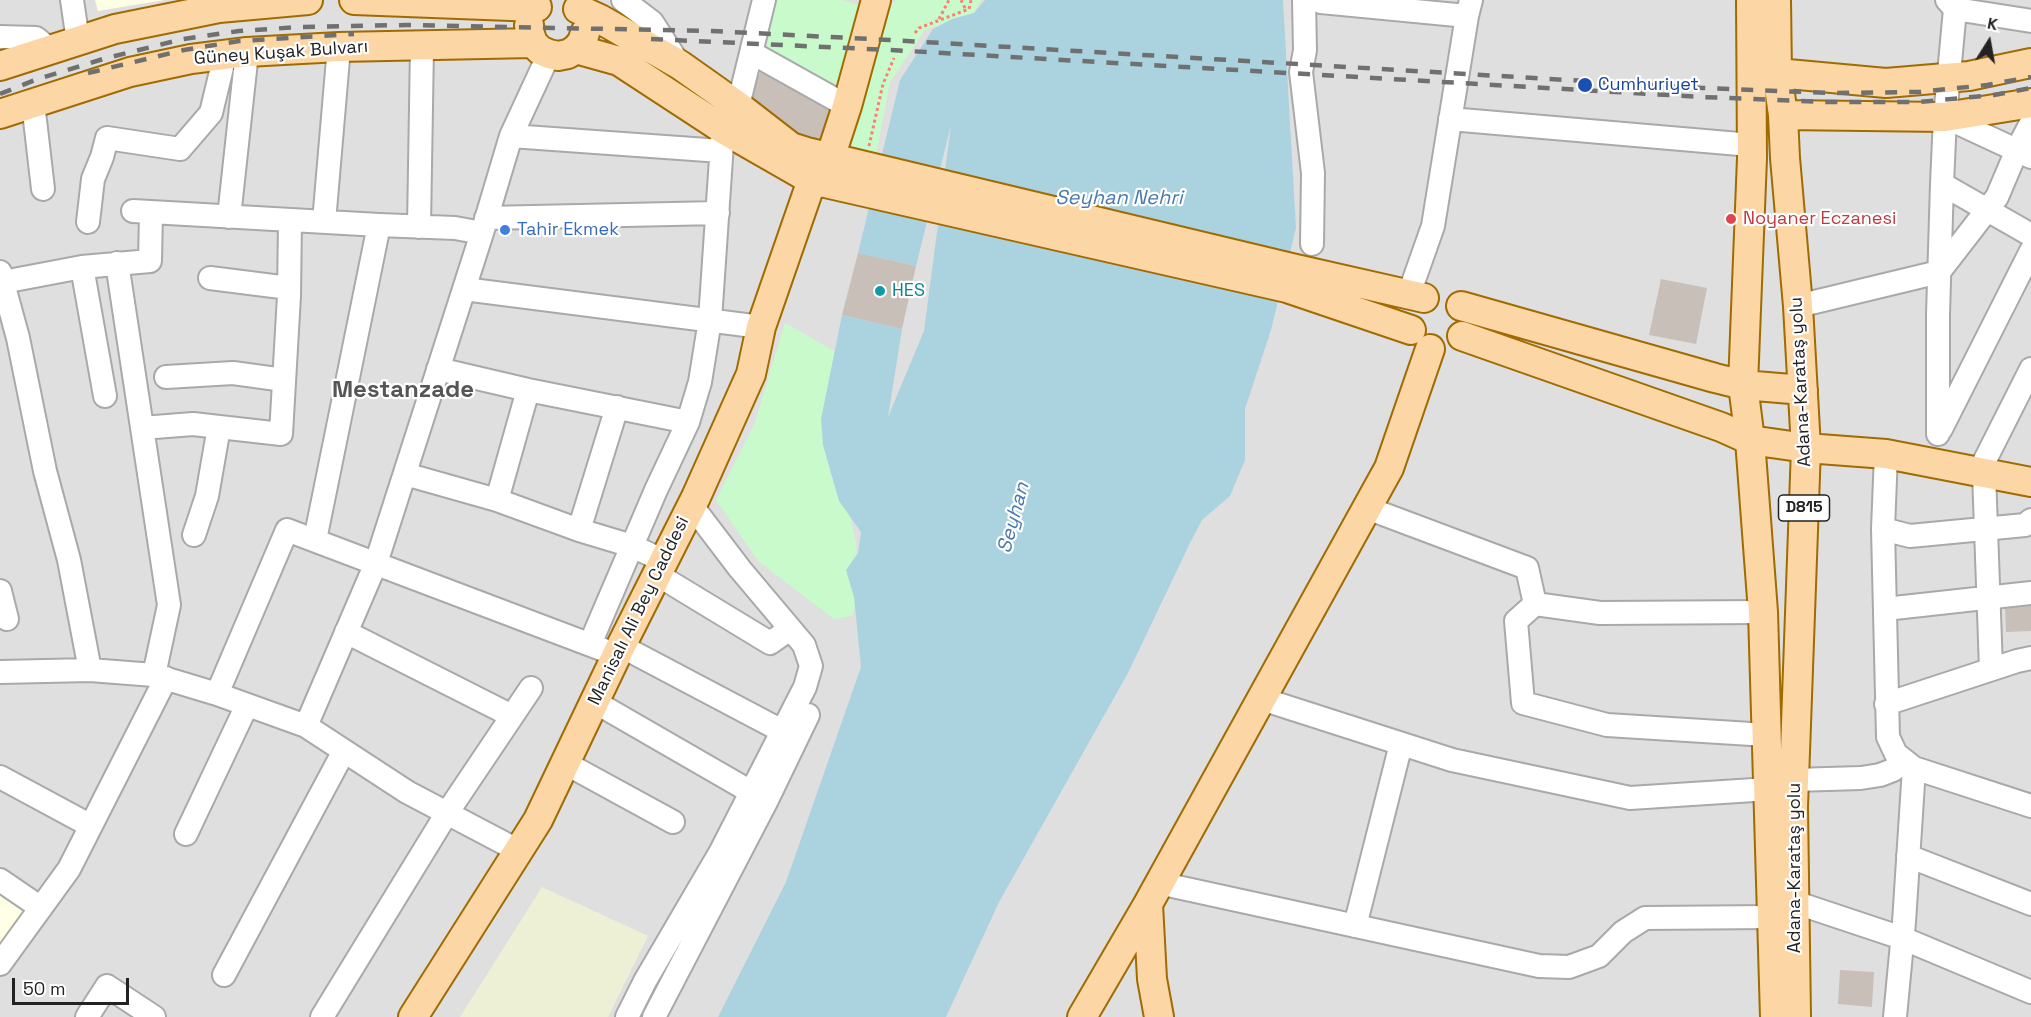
<!DOCTYPE html>
<html>
<head>
<meta charset="utf-8">
<style>
  body { margin:0 }
  #map { position:relative; width:2031px; height:1017px; overflow:hidden; background:#f2efe9; font-family:"Space Grotesk",sans-serif }
  canvas { display:block }
  .north { position:absolute; left:1959px; top:12px; width:60px; height:60px; -webkit-text-stroke:4px #fff; paint-order:stroke; rotate:11deg; font-size:16px; font-weight:700; line-height:24px; text-align:center; color:#222 }
  .north::after { content:''; display:block; margin:auto; width:21px; height:27px; background:#222; clip-path:polygon(50% 0,100% 100%,50% 72%,0 100%) }
  .scale { position:absolute; left:12px; top:978px; width:117px; height:27px; box-sizing:border-box; border:3px solid #222; border-top:0; padding-left:8px; font-size:18px; line-height:21px; white-space:nowrap; color:#222; -webkit-text-stroke:4px #fff; paint-order:stroke }
</style>
</head>
<body>
<div id="map">
<canvas width="2031" height="1017"></canvas>
<div class="north">K</div>
<div class="scale">50 m</div>
</div>
<script>
const c = document.querySelector('canvas').getContext('2d');
c.lineJoin = 'round';
function paint(path, color) { c.fillStyle = color; c.fill(path, 'evenodd'); }
const toPath = rows => new Path2D(rows.map(r => 'M' + r).join(''));
function trace(path, color, width, dash) { c.strokeStyle = color; c.lineWidth = width; c.lineCap = dash ? 'butt' : 'round'; c.setLineDash(dash || []); c.stroke(path); }
function label(font, color, halo, rows, align = 'center') {
  c.font = font + ' "Space Grotesk",sans-serif'; c.lineWidth = 4.5; c.setLineDash([]); c.textBaseline = 'middle'; c.strokeStyle = halo; c.fillStyle = color; for (const [text, x, y, turn = 0] of rows) {
    c.save(); c.translate(x, y); c.rotate((+turn || 0) * Math.PI / 180); c.textAlign = isNaN(turn) ? turn : align; if (halo) c.strokeText(text, 0, 0); c.fillText(text, 0, 0); c.restore();
  }
}
paint(toPath([
  [0,0,2031,0,2031,1017,0,1017]
]), '#e0dfdf');
paint(toPath([
  [95,0,165,0,98,11],
  [0,884,36,908,0,956]
]), '#ffffe5');
paint(toPath([
  [542,887,648,936,608,1017,460,1017]
]), '#eef0d5');
paint(toPath([
  [766,0,842,0,870,8,839,92,755,58],
  [897,0,981,0,974,13,925,30,890,82,875,160,843,149,886,7],
  [785,323,838,353,831,410,830,473,849,512,856,543,859,594,852,616,834,619,758,561,716,500,754,425]
]), '#c8facc');
paint(toPath([
  [985,0,1283,0,1296,228,1271,330,1245,409,1245,460,1230,496,1202,520,1190,543,1128,673,999,902,946,1017,718,1017,786,882,861,667,854,597,846,570,858,553,861,532,839,501,823,445,821,419,842,315,902,329,888,417,924,331,951,125,916,266,858,253,900,80,933,29,952,19,974,13]
]), '#aad3df');
paint(toPath([
  [762,71,839,115,815,148,743,97],
  [858,253,916,266,902,329,842,315],
  [1661,279,1707,288,1696,344,1649,335],
  [2005,606,2031,606,2031,631,2006,632],
  [1840,970,1874,972,1872,1007,1838,1004]
]), '#c7bfb8');
const minor = toPath([
  [72,0,78,41],
  [623,0,652,22,679,64],
  [1304,0,1305,50,1301,72,1313,173,1312,244],
  [1947,0,1955,9,2031,21],
  [1321,2,1467,16],
  [0,37,36,38,42,43,46,51],
  [752,53,847,106],
  [33,103,43,189],
  [738,106,764,0],
  [1945,117,2031,157],
  [1450,119,1751,145],
  [511,136,721,151],
  [1942,184,2031,235],
  [133,211,379,225,455,228,482,233],
  [229,217,247,52],
  [486,218,718,213],
  [88,222,93,179,102,157,107,138,180,149,211,113,225,55],
  [324,222,339,47],
  [419,227,422,46],
  [117,263,169,605,154,675],
  [82,267,105,396],
  [0,272,18,338,45,471,69,560,90,670],
  [210,278,289,288],
  [3,282,82,267,150,261,151,212],
  [464,289,761,327],
  [1409,294,1433,226,1467,16,1471,0],
  [1798,306,1939,272,1997,197,2017,150,2031,123],
  [438,369,528,390,688,422],
  [166,377,233,373,284,380],
  [142,428,193,424,281,434,289,296,290,220],
  [1941,429,2031,251],
  [1938,434,1938,314,1942,184,1945,117,1955,9],
  [1886,454,1883,529,1888,737,1896,754,1914,768,2031,806],
  [1979,472,2031,369],
  [1984,473,1991,669],
  [405,474,497,500,579,530,632,546,664,561],
  [497,500,528,390],
  [1367,508,1527,568,1535,604,1600,613,1763,612],
  [1883,529,1910,536,2025,525,2031,520],
  [579,530,617,407],
  [194,535,207,496,219,427],
  [315,540,379,225],
  [658,575,770,643,790,629],
  [0,591,7,619],
  [1535,604,1516,621,1523,703,1607,725,1767,735],
  [1885,609,2031,593],
  [346,632,512,716],
  [590,644,656,490,688,422,700,382,710,320,723,129],
  [621,646,782,731],
  [0,672,90,670,154,675,217,694,306,726,407,792,519,851],
  [217,694,287,530,604,650],
  [1262,699,1452,760,1630,798,1769,789],
  [595,702,751,792],
  [1886,704,2017,661,2031,658],
  [306,726,376,563,482,233,511,136,549,54],
  [565,763,673,822],
  [0,777,91,826],
  [1794,780,1861,778,1880,775,1893,770,1905,761],
  [186,834,247,705],
  [1908,856,2031,904],
  [0,880,41,908],
  [1159,883,1539,966,1569,967,1599,956,1623,932,1645,918,1772,917],
  [1794,902,1902,938,2031,992],
  [1355,926,1401,744],
  [0,964,69,869,166,678],
  [224,975,344,751],
  [87,1017,107,986,154,1017],
  [322,1017,447,813,531,688],
  [627,1017,645,981,721,851,805,687,811,666,804,645,740,569,692,506],
  [654,1017,766,802,808,715],
  [1895,1017,1904,922,1914,768]
]);
const major = toPath([
  [354,0,537,7],
  [1751,0,1752,158,1743,385,1750,440,1763,612,1775,1017],
  [1776,0,1777,73,1783,115,1785,158,1798,306,1806,448,1793,807,1796,1017],
  [578,9,600,19,680,65,738,106,791,147,807,152,1292,268,1424,298],
  [529,25,530,34,533,43,540,50,549,54,558,56,568,54,576,49,582,42,585,33],
  [576,49,619,61,723,129,812,180,1287,288,1411,330],
  [0,66,115,29,219,8,308,0],
  [1777,73,1886,83,1969,76,2031,63],
  [0,114,130,72,191,59,247,52,339,47,533,43],
  [1783,115,1945,117,2031,103],
  [1461,306,1715,378,1743,385,1803,390],
  [1462,336,1721,427,1750,440,1806,448,1886,454,2031,482],
  [413,1017,538,820,621,646,696,497,751,374,761,327,812,180,830,158,847,106,876,0],
  [1082,1017,1148,904],
  [1159,1017,1152,979,1148,904,1389,468,1430,349]
]);
trace(minor, '#a9a9a9', 26);
trace(major, '#a06b00', 32);
trace(toPath([
  [961,0,966,10],
  [939,19,949,0],
  [915,33,919,28,969,9,971,0],
  [869,146,883,84,894,58]
]), '#fa8072', 3, [3, 3]);
trace(minor, '#fff', 22);
trace(major, '#fcd6a4', 28);
trace(toPath([
  [651,39,891,50,1702,97,1828,102,1919,102,1994,95,2031,88],
  [88,73,184,50,239,41,354,34],
  [0,94,35,80,103,59,183,39,239,31,300,27,406,25,712,31,890,40,1703,88,1830,93,1919,92,1987,85,2031,77]
]), '#707070', 4.5, [12, 12]);
for (const [x, y, r, color] of [
  [1585,85,8,"#1a4fb4"],
  [1731,219,6,"#e0444e"],
  [505,230,6,"#3f7fe0"],
  [880,291,6,"#0f9aa8"]
]) { const dot = new Path2D(); dot.arc(x, y, r, 0, 2 * Math.PI); c.fillStyle = color; c.fill(dot); trace(dot, '#fff', 2); }
for (const [x, y, w] of [
  [1804,508,51]
]) { const box = new Path2D(); box.roundRect(x - w / 2, y - 13, w, 26, 4.5); c.fillStyle = '#fff'; c.fill(box); trace(box, '#222', 1.5); }
label('bold 16px', '#222', null, [
  ["D815",1804,508]
]);
label('18px', '#222', '#fff', [
  ["Güney Kuşak Bulvarı",281,53,-4],
  ["Adana-Karataş yolu",1801,382,-93],
  ["Manisalı Ali Bey Caddesi",639,611,-64],
  ["Adana-Karataş yolu",1795,868,-90]
]);
label('18px', '#164399', '#fff', [
  ["Cumhuriyet",1598,85]
], 'left');
label('18px', '#be3a42', '#fff', [
  ["Noyaner Eczanesi",1743,219]
], 'left');
label('18px', '#366cbe', '#fff', [
  ["Tahir Ekmek",517,230]
], 'left');
label('18px', '#0d838f', '#fff', [
  ["HES",892,291]
], 'left');
label('italic 20px', '#4a7aab', '#fff', [
  ["Seyhan Nehri",1119,199],
  ["Seyhan",1014,518,-75]
]);
label('bold 24px', '#555', '#fff', [
  ["Mestanzade",403,390]
]);
</script>
</body>
</html>
